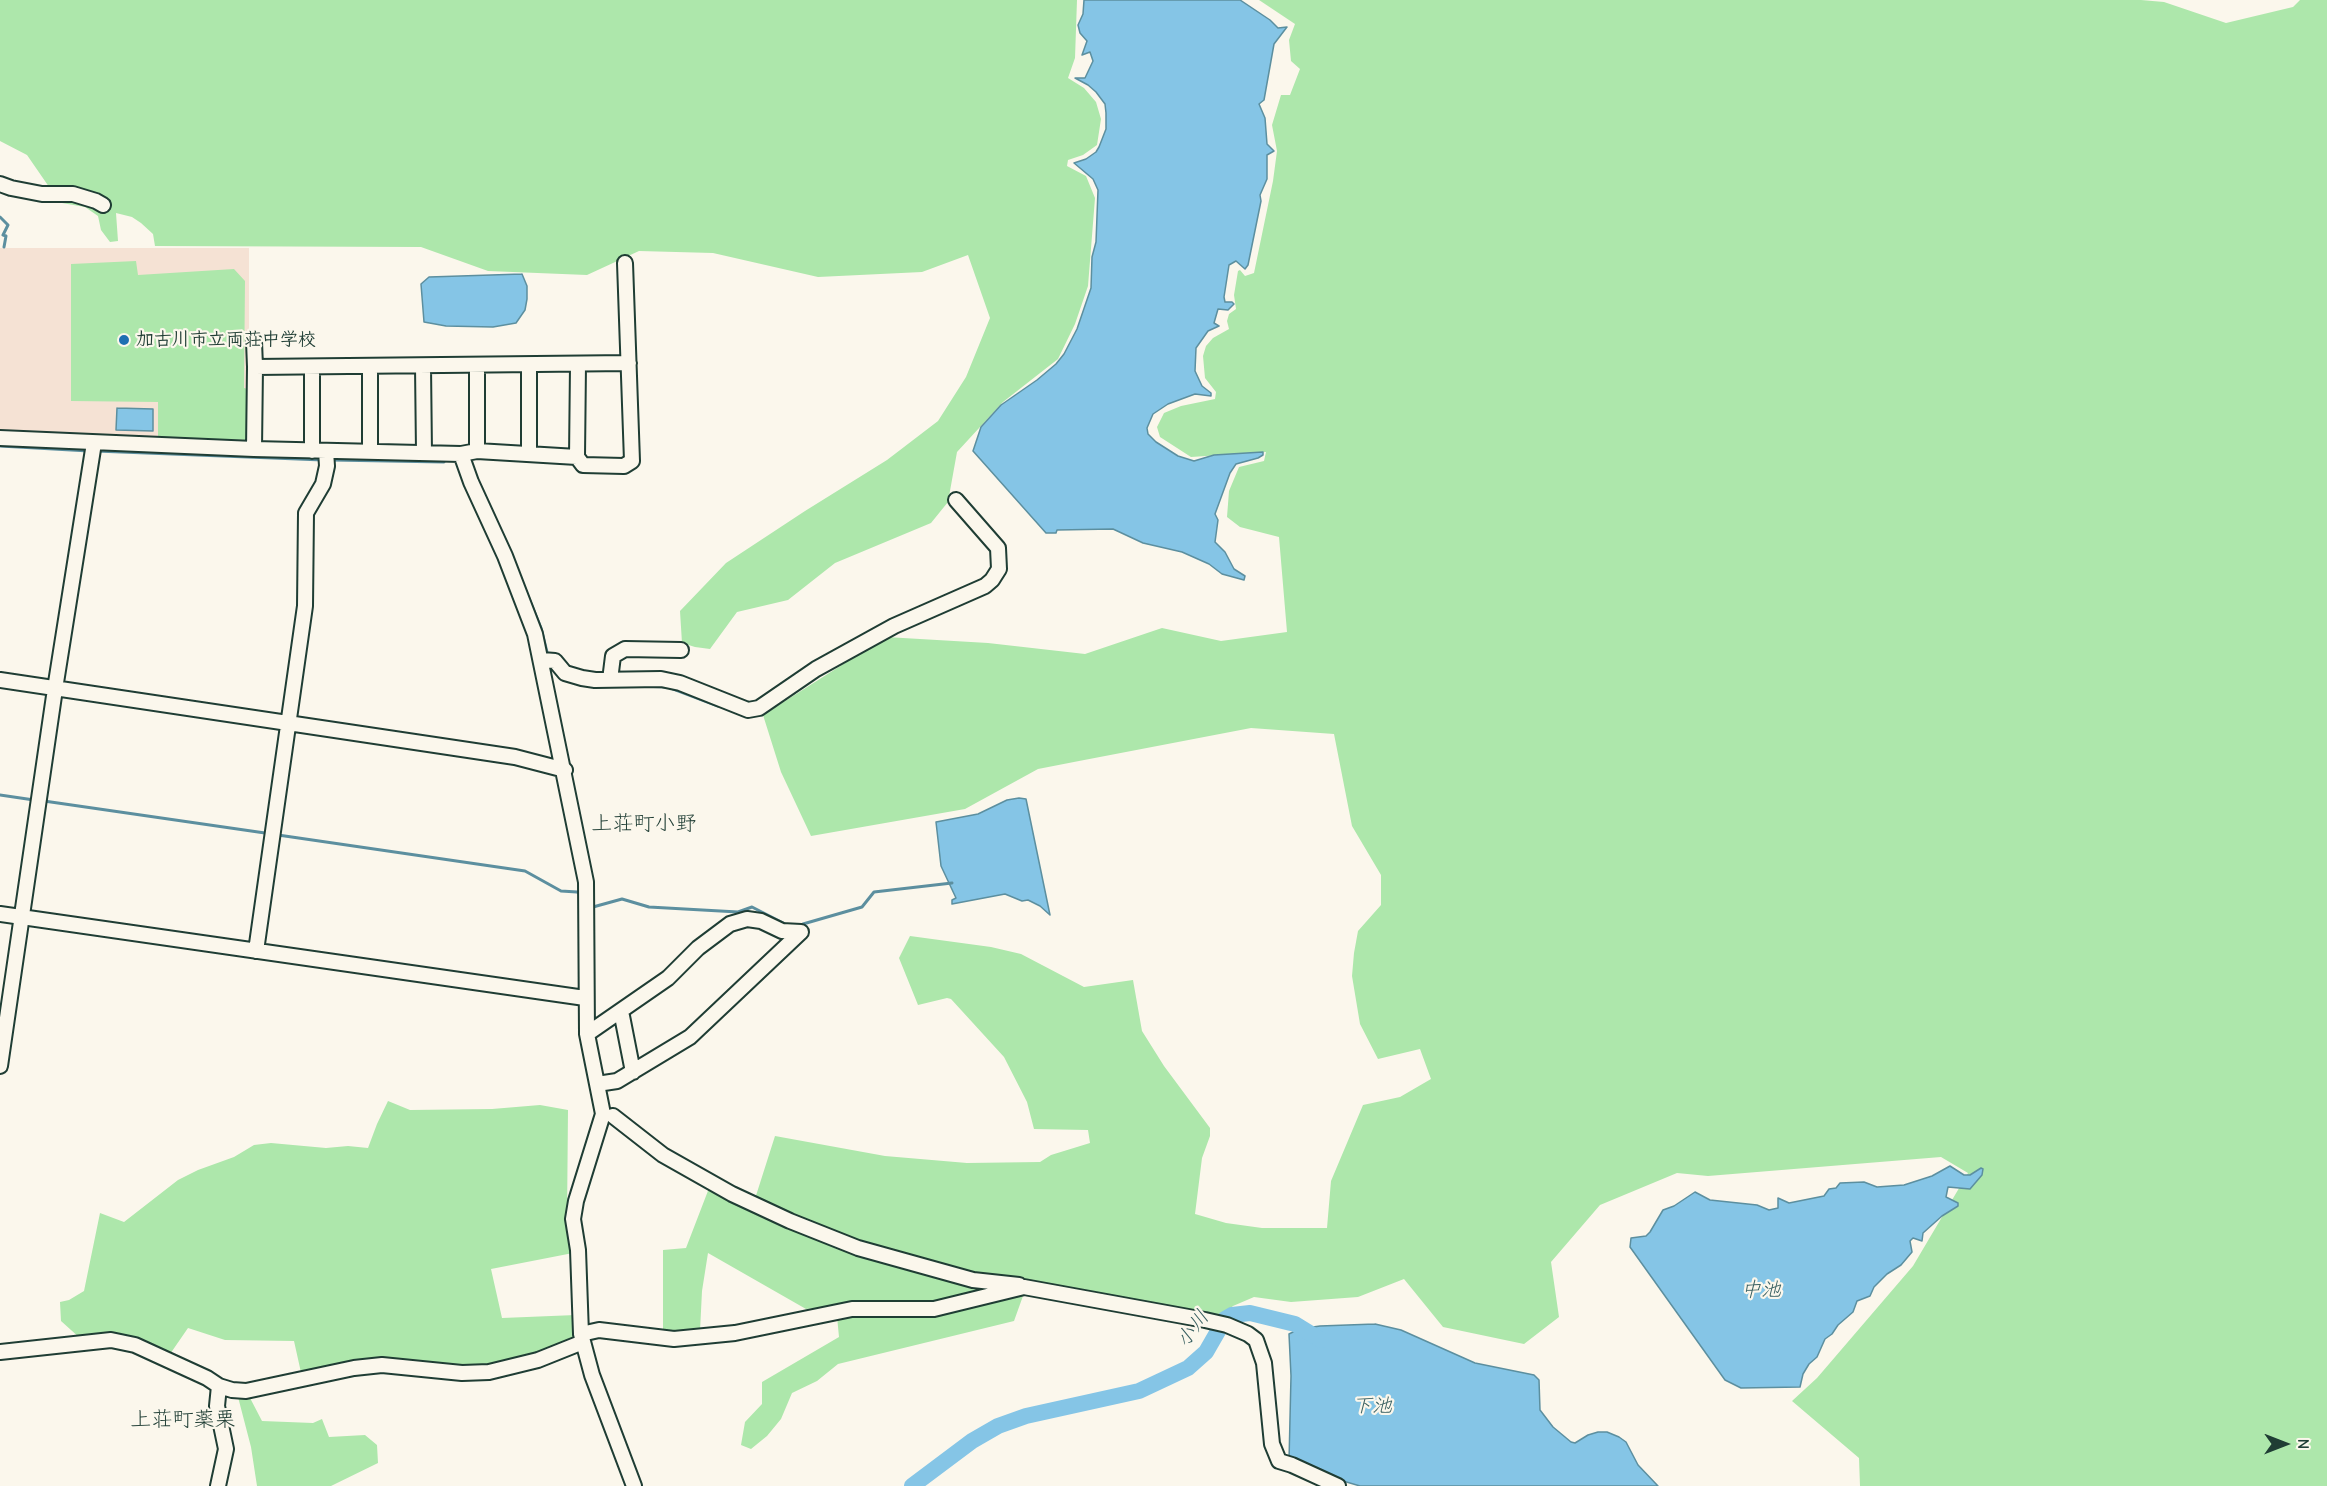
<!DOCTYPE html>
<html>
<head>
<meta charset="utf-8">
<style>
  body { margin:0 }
  #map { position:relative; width:2327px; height:1486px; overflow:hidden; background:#fbf7ec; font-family:"Comic Neue",sans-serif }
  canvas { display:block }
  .north { position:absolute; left:2255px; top:1414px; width:60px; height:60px; -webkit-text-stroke:4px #fbf7ec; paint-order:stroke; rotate:90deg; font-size:16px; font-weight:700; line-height:24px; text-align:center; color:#1f3d34 }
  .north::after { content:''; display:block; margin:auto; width:21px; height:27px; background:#1f3d34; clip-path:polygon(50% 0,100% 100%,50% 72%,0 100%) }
</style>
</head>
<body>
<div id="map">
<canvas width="2327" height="1486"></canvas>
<div class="north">N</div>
</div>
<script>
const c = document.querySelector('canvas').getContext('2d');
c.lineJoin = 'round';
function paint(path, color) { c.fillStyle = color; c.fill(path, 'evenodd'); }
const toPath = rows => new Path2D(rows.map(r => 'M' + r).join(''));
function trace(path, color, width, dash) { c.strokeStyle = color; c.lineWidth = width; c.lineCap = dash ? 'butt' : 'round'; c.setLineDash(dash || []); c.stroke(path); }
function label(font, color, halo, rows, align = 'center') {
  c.font = font + ' "Comic Neue","Klee One",sans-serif'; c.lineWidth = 4.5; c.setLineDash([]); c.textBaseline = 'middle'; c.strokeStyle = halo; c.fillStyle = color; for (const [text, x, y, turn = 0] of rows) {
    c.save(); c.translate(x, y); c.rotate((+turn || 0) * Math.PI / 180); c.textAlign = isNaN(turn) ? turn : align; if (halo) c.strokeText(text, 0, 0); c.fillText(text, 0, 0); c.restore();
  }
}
paint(toPath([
  [0,248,249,248,249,442,0,431]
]), '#f5e2d4');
paint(toPath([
  [0,0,1077,0,1075,58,1068,78,1084,88,1096,102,1101,119,1097,145,1083,155,1068,160,1067,166,1086,176,1095,198,1088,286,1075,324,1058,359,1003,402,957,452,948,502,931,523,835,563,788,600,737,612,710,649,695,647,682,643,680,611,726,563,805,511,887,460,938,421,966,377,990,318,968,255,922,272,818,277,713,253,639,251,587,275,488,271,421,247,155,246,153,234,141,223,132,217,116,213,118,241,110,242,101,230,98,216,85,207,62,203,56,197,27,155,0,141],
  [1259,0,2141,0,2164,2,2226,23,2293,7,2300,0,2327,0,2327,1486,1860,1486,1859,1458,1792,1401,1817,1378,1913,1266,1968,1173,1941,1157,1708,1176,1677,1173,1600,1205,1551,1262,1559,1317,1524,1344,1443,1327,1404,1279,1358,1297,1291,1302,1254,1297,1233,1306,1219,1318,1195,1310,1028,1282,1014,1321,838,1364,817,1381,792,1393,781,1419,767,1436,751,1449,741,1445,745,1422,762,1404,762,1382,839,1337,836,1306,806,1309,708,1253,702,1291,700,1331,663,1331,663,1250,686,1248,711,1183,753,1205,775,1136,885,1156,967,1163,1040,1162,1051,1155,1090,1143,1088,1130,1034,1129,1027,1102,1004,1057,951,999,947,998,918,1005,899,958,910,936,991,947,1021,954,1084,987,1133,980,1142,1031,1164,1066,1210,1128,1210,1136,1202,1158,1195,1214,1226,1223,1262,1228,1327,1228,1331,1181,1363,1105,1400,1097,1431,1079,1420,1049,1378,1059,1360,1024,1352,976,1354,953,1358,931,1381,905,1381,875,1352,826,1334,734,1251,728,1079,761,1038,769,965,809,811,836,781,772,763,715,886,637,988,643,1085,654,1162,628,1221,641,1287,632,1279,537,1240,527,1227,517,1229,491,1239,467,1264,461,1266,452,1191,457,1160,437,1157,427,1164,413,1181,406,1215,399,1216,392,1205,378,1203,356,1206,346,1213,338,1229,329,1227,321,1229,314,1236,309,1234,295,1238,271,1240,270,1245,276,1254,273,1273,181,1277,151,1272,125,1281,95,1290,95,1300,69,1291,61,1289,40,1295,24],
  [136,261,138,275,234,269,245,281,244,388,248,389,248,440,158,438,158,402,71,401,71,264],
  [388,1101,410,1110,492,1109,540,1105,568,1110,567,1219,573,1253,491,1269,502,1318,576,1315,575,1335,570,1343,502,1366,426,1368,302,1377,294,1341,225,1340,188,1328,168,1357,81,1339,61,1321,60,1302,69,1300,84,1291,100,1213,124,1222,178,1180,198,1170,234,1157,254,1145,271,1143,326,1148,348,1146,368,1148,377,1124],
  [249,1396,262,1421,313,1423,322,1419,329,1437,365,1435,377,1445,378,1463,331,1486,257,1486,251,1447,238,1397]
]), '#ade7ab');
const water = toPath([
  [1084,0,1240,0,1270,20,1278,28,1287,27,1274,44,1264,100,1259,104,1265,118,1267,144,1274,151,1267,155,1267,179,1260,195,1261,201,1248,265,1245,269,1236,261,1229,265,1224,297,1225,302,1232,302,1234,304,1228,310,1218,309,1214,323,1219,326,1208,331,1196,348,1195,371,1202,386,1211,393,1211,396,1195,394,1168,404,1153,414,1147,428,1148,434,1156,442,1178,456,1194,461,1214,455,1263,452,1263,455,1258,458,1236,464,1230,473,1215,514,1218,520,1215,542,1225,552,1234,569,1245,576,1244,580,1222,574,1209,564,1182,552,1143,543,1113,529,1057,530,1056,533,1046,533,973,451,981,427,1001,405,1037,380,1056,364,1064,354,1077,329,1091,288,1092,257,1096,242,1098,190,1093,179,1074,163,1086,159,1096,152,1099,147,1106,129,1106,113,1105,104,1096,92,1088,85,1075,78,1085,78,1093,61,1090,52,1082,55,1087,41,1080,33,1078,25,1083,14,1084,0],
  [522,274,527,286,527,299,525,310,516,323,493,327,446,326,424,322,421,284,429,277,522,274],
  [117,408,153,409,153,431,116,430,117,408],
  [1019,798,1026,799,1050,915,1040,906,1028,900,1022,901,1005,894,952,904,952,900,956,898,941,866,936,822,978,814,1007,800,1019,798],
  [1950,1166,1964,1175,1970,1175,1981,1168,1983,1169,1982,1175,1970,1189,1948,1187,1946,1197,1958,1203,1958,1206,1942,1216,1923,1233,1922,1241,1913,1238,1910,1241,1912,1252,1901,1265,1887,1274,1874,1287,1870,1296,1857,1301,1853,1312,1838,1325,1832,1334,1825,1339,1817,1357,1809,1364,1803,1374,1800,1387,1741,1388,1725,1380,1630,1247,1631,1238,1646,1236,1650,1232,1663,1210,1674,1206,1695,1192,1710,1200,1757,1205,1769,1210,1778,1208,1778,1198,1789,1203,1824,1196,1829,1189,1836,1188,1840,1183,1864,1182,1877,1187,1904,1185,1932,1176,1950,1166],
  [1375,1324,1401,1330,1475,1363,1534,1375,1539,1380,1540,1410,1553,1427,1571,1442,1575,1443,1588,1435,1598,1432,1607,1432,1619,1437,1626,1442,1638,1465,1658,1486,1360,1486,1299,1468,1289,1461,1291,1376,1289,1334,1299,1329,1320,1326,1375,1324]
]);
paint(water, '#85c5e6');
trace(water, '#5c8f9f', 1.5);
trace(toPath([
  [0,217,8,225,3,235,6,236,4,247],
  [0,446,89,451],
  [96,451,323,460],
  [332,460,444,462],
  [508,547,541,628,548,656],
  [551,666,562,678],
  [574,682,596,687,609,686],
  [639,686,668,687,718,706],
  [0,795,34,800],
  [44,801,265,833],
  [278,835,525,871,561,891,577,892,580,894],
  [592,905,593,907,622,899,649,907,738,912,752,907,789,926],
  [803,924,862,907,874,892,952,883]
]), '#5c8f9f', 3);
trace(toPath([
  [912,1486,972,1441,998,1426,1026,1416,1139,1391,1188,1368,1206,1352,1225,1319,1232,1315,1250,1313,1295,1324,1321,1340]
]), '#85c5e6', 16);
const minor = toPath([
  [0,184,11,188,42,194,73,194,96,201,103,205],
  [254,341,255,367],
  [423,366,424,453],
  [477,366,477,451],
  [312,367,312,451],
  [370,367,370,451],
  [0,438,254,449,461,454,477,451,577,457,583,465,624,466,632,461,625,263],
  [254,449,255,367,629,363],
  [461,454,471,482,505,556,535,634,586,882,587,1034,603,1114,576,1201,573,1219,578,1250,581,1334,592,1375,634,1486],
  [529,454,529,365],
  [577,457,578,365],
  [542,660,555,661,565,673,582,678,595,680,661,679,680,683,748,710,759,708,816,669,894,626,985,586,992,580,999,569,998,548,956,500],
  [0,680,515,757,565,770],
  [610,680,613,656,625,649,681,650],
  [0,914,585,998],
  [256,951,305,606,306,513,323,484,327,466,326,451],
  [622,1016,633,1072],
  [587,1034,668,978,698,948,730,924,747,919,761,921,782,931,801,932],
  [0,1066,55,689,94,443],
  [597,1084,617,1081,690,1037,801,932],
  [613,1116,663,1155,732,1194,790,1221,858,1248,973,1280,1019,1285],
  [581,1334,599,1330,674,1339,735,1333,852,1309,934,1309,1024,1287,1205,1320,1227,1325,1248,1334,1256,1340,1264,1363,1272,1444,1279,1461,1292,1465,1338,1486],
  [0,1352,111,1340,135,1345,207,1378,219,1386,232,1390,246,1391,354,1368,382,1365,462,1373,489,1372,538,1360,583,1342],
  [218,1486,226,1449,217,1406,219,1386]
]);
trace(minor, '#1f3d34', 18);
trace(minor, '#fbf7ec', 14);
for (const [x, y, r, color] of [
  [124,340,6,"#1f6fb2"]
]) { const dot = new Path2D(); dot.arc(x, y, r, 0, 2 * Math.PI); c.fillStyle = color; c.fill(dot); trace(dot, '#fbf7ec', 2); }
label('bold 18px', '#1f3d34', '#fbf7ec', [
  ["加古川市立両荘中学校",136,340]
], 'left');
label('italic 20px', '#385f60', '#fbf7ec', [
  ["中池",1761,1290],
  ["小川",1193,1329,-53],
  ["下池",1372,1406]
]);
label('21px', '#1f3d34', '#fbf7ec', [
  ["上荘町小野",644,824],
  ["上荘町薬栗",183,1420]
]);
</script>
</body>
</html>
